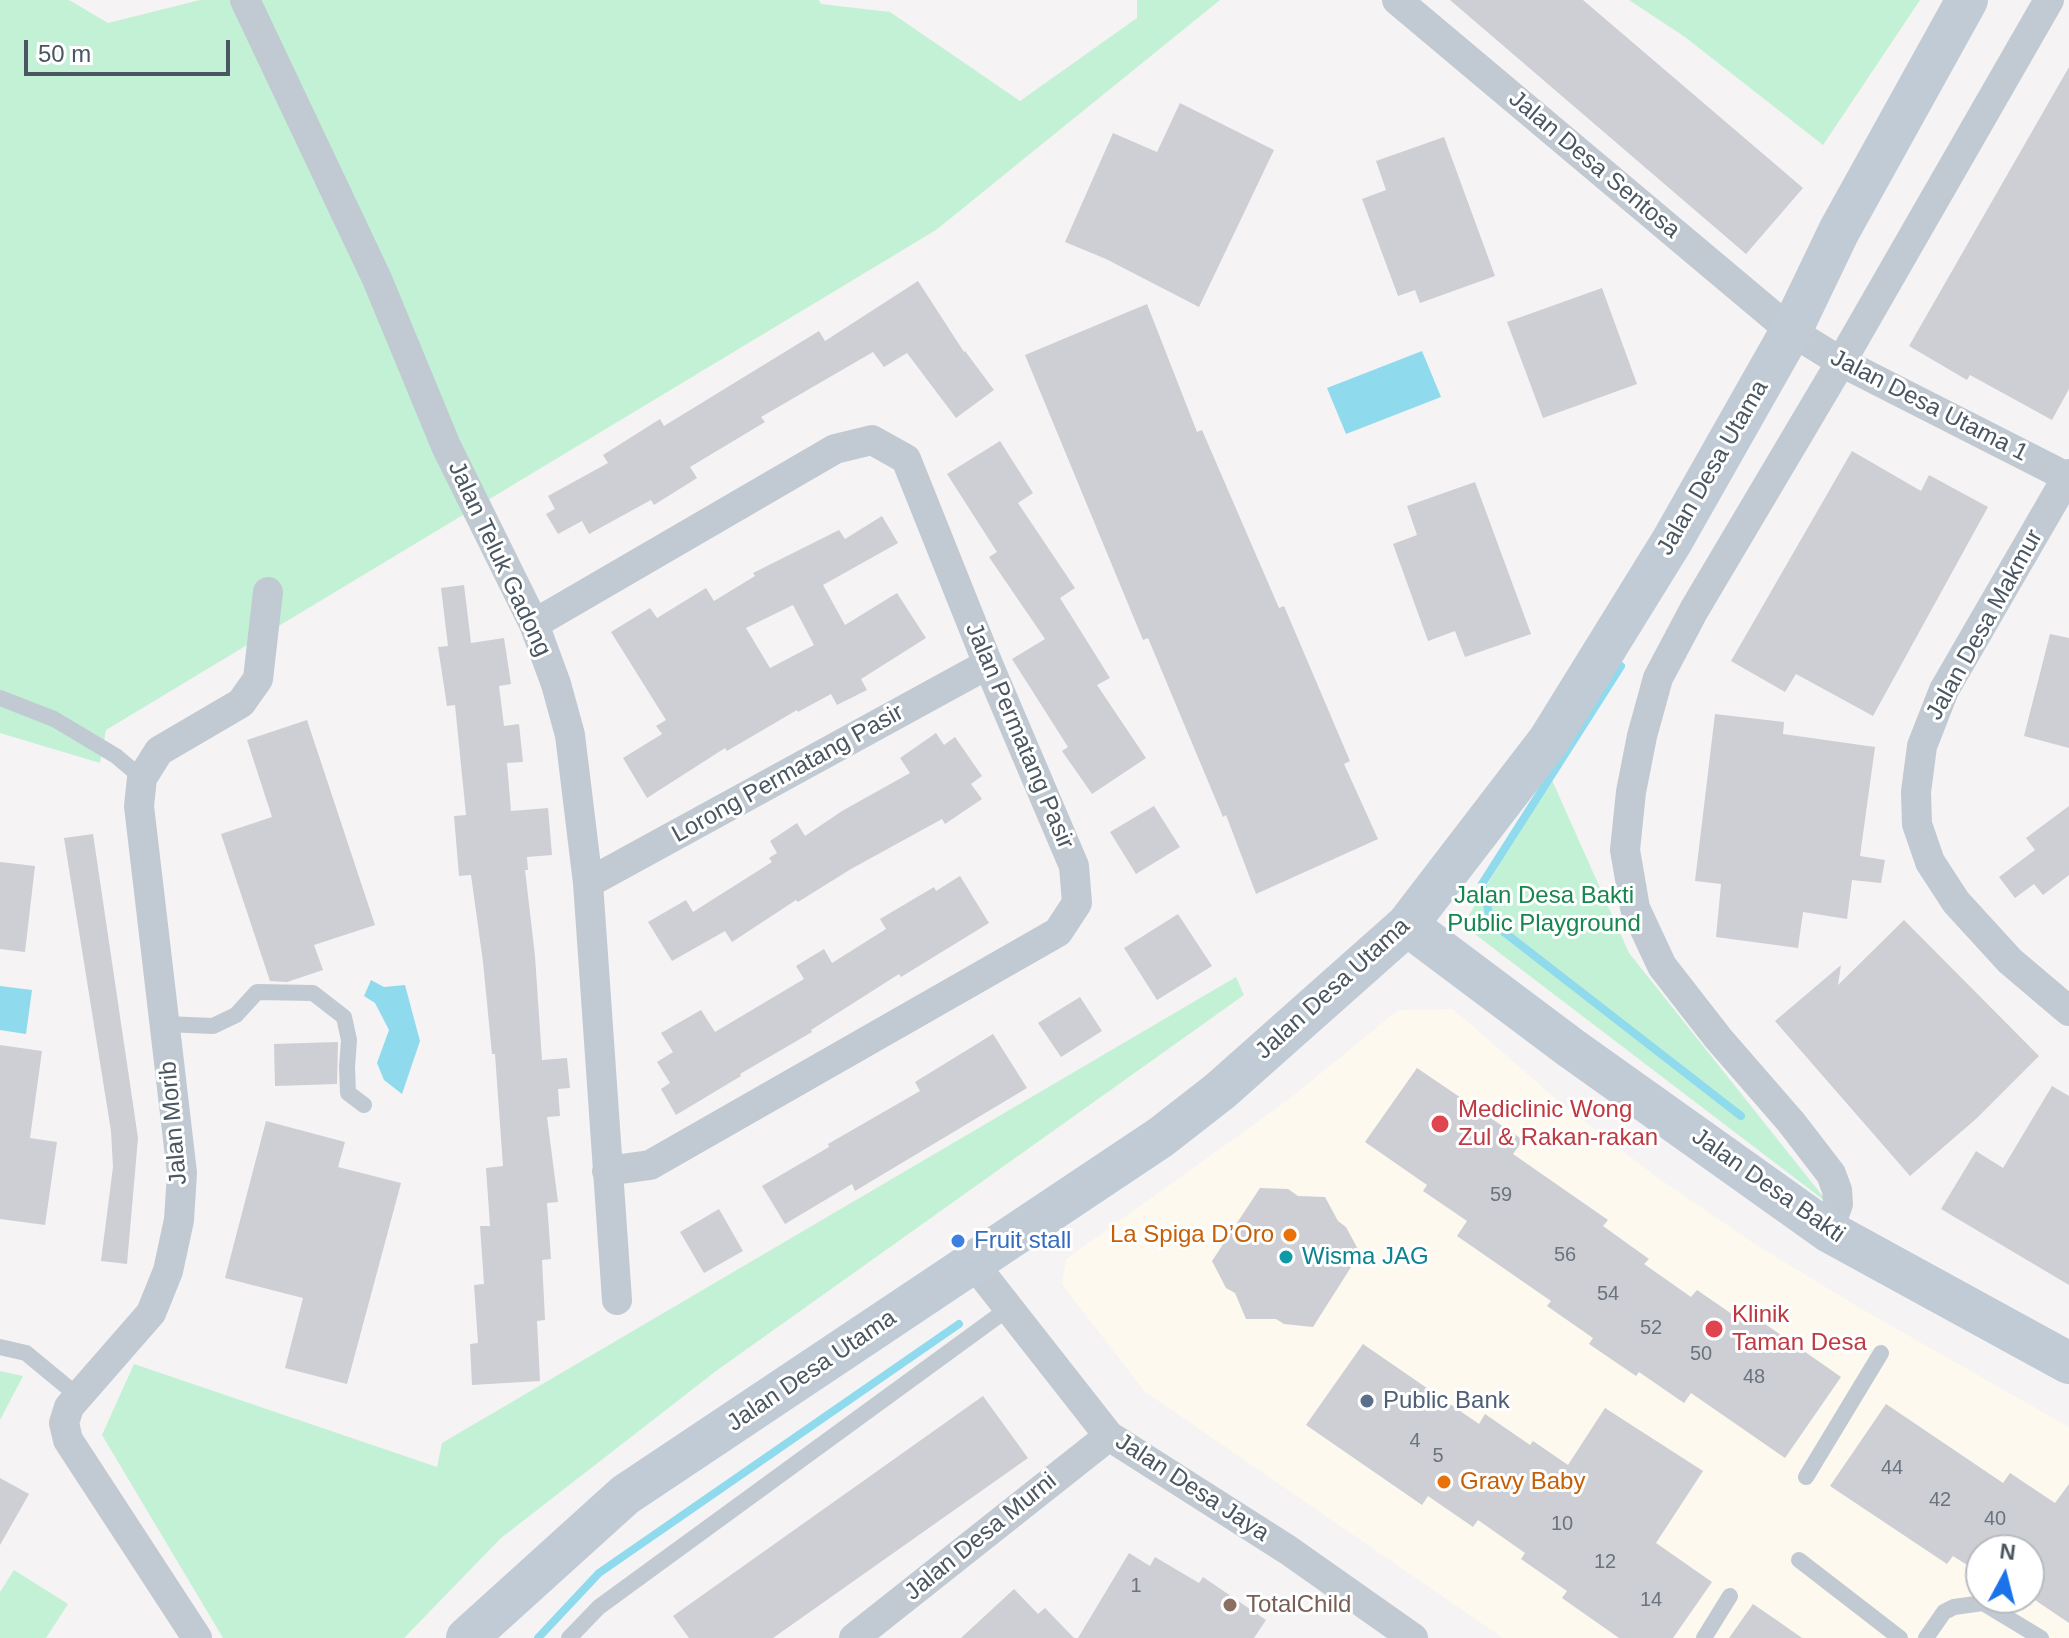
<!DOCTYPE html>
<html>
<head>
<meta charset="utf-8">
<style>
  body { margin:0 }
  #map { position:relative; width:2069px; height:1638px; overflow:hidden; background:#f5f3f3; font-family:Arial,sans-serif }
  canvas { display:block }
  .north { position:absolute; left:1965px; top:1534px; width:80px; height:80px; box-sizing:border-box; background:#fff; border:2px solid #b7bbc0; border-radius:50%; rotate:7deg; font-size:22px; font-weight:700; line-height:32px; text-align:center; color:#4a5661 }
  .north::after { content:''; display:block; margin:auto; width:28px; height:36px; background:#1a73e8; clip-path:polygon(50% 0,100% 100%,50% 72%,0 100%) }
  .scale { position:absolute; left:24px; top:40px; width:206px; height:36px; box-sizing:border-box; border:4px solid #4a5661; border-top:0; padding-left:10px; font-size:24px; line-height:28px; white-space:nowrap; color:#4a5661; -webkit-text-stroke:6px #fff; paint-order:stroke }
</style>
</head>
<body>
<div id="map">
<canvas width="2069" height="1638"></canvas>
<div class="north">N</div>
<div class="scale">50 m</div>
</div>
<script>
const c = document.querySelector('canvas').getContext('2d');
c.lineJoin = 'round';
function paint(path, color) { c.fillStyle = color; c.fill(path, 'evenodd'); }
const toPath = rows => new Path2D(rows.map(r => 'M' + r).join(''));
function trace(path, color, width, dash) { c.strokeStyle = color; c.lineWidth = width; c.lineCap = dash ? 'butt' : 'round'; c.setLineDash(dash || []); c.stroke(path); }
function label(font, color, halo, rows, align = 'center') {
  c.font = font + ' Arial,sans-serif'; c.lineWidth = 6; c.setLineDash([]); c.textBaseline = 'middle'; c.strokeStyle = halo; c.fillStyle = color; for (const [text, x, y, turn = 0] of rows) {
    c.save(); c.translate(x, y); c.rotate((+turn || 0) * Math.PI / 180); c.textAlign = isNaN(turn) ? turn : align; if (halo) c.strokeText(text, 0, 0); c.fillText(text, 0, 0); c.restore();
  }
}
paint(toPath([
  [1453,1009,1563,1105,1658,1178,1758,1246,1860,1308,2069,1427,2069,1638,1503,1638,1144,1391,1062,1284,1066,1259,1288,1100,1398,1010],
  [1981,1550,2029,1550,2029,1598,1981,1598]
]), '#fdf9ef');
paint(toPath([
  [0,0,69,0,108,23,200,0,819,0,821,4,890,12,1020,101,1137,18,1137,0,1220,0,936,230,106,730,100,763,0,733],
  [1629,0,1920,0,1823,145,1685,37],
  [1551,778,1629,953,1829,1204,1463,925],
  [1236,977,1244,995,716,1371,501,1538,404,1638,223,1638,102,1435,134,1364,437,1467,442,1443],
  [0,1371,23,1376,0,1420],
  [14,1570,68,1604,46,1638,0,1638,0,1592]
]), '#c3f1d5');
paint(toPath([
  [1422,351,1441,397,1346,434,1327,388],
  [371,980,384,987,405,985,420,1041,402,1094,384,1080,377,1063,389,1030,375,1003,364,996],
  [0,986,32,990,26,1034,0,1030]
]), '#90daee');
trace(toPath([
  [1621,666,1482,884,1491,922,1741,1116],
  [538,1638,599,1573,959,1324]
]), '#90daee', 8);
paint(toPath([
  [1450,0,1583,0,1803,188,1746,254],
  [2069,67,2069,389,2052,420,1970,375,1967,380,1909,346],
  [1180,103,1274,150,1199,307,1106,259,1065,242,1113,133,1157,152],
  [1444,137,1495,276,1420,303,1415,290,1398,296,1362,199,1386,190,1376,161],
  [918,281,964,352,965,351,994,390,956,418,907,353,884,367,873,352,761,417,765,422,690,467,697,478,654,505,651,500,589,534,582,521,558,534,546,514,555,509,548,496,608,463,603,455,660,419,664,426,819,331,825,341],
  [1602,288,1637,384,1543,418,1507,322],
  [1147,304,1197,432,1202,430,1279,608,1284,606,1350,761,1344,764,1378,839,1256,894,1226,815,1223,817,1148,638,1143,640,1025,355],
  [1000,441,1033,493,1018,503,1075,588,1060,598,1110,678,1097,685,1146,758,1092,794,1062,751,1068,747,1012,659,1045,639,989,557,997,552,947,474],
  [1852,451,1921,491,1929,475,1988,507,1873,716,1796,674,1785,692,1731,661],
  [1475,482,1531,634,1465,657,1455,631,1428,641,1393,544,1417,535,1407,506],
  [882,516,898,543,823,585,845,625,897,593,926,638,861,679,867,690,837,705,831,694,798,712,797,710,727,751,725,748,647,798,623,758,662,734,656,726,666,720,611,632,650,608,657,618,706,588,714,601,755,576,753,573,839,530,845,539],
  [793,605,814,645,770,668,746,628],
  [464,585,471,643,504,638,511,684,499,686,504,726,519,724,523,762,507,763,511,811,548,808,552,855,527,857,528,870,525,870,535,956,542,1060,567,1058,570,1088,558,1089,560,1116,547,1117,558,1202,547,1203,551,1259,542,1260,545,1320,537,1321,540,1381,472,1385,470,1344,478,1343,474,1285,484,1284,480,1226,490,1226,486,1168,503,1166,495,1054,492,1054,483,962,471,875,459,876,454,816,466,815,455,705,447,706,438,647,448,646,441,588],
  [2050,634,2069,638,2069,748,2024,736],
  [1715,714,1784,722,1783,734,1875,747,1860,856,1885,860,1881,883,1852,880,1847,919,1803,912,1798,948,1716,937,1721,884,1695,881],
  [307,720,375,925,314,945,323,970,287,982,270,981,221,834,272,817,247,740],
  [936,733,944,745,955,737,982,776,971,784,982,799,945,824,942,819,851,869,798,902,796,900,732,942,725,931,672,961,648,922,686,900,693,912,772,862,769,858,777,853,770,841,797,823,805,836,842,811,910,773,900,758],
  [1154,806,1180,847,1136,874,1110,832],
  [2069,806,2069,875,2043,895,2034,884,2015,898,1999,877,2035,850,2026,838],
  [93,834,138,1138,127,1264,101,1261,113,1167,111,1131,64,838],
  [0,862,35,866,25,952,0,949],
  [960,876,989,923,901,977,899,974,811,1030,812,1032,740,1074,741,1076,676,1115,661,1089,670,1083,657,1062,673,1052,661,1033,701,1010,715,1032,804,979,796,966,824,949,832,963,886,929,880,919,934,887,936,891],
  [1178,914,1212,966,1157,1000,1124,948],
  [1904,920,2039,1056,1977,1118,1910,1176,1775,1021,1841,965,1838,985],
  [1080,997,1102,1031,1061,1057,1038,1023],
  [993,1034,1027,1088,855,1191,852,1184,785,1224,762,1186,829,1147,828,1144,920,1091,915,1082],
  [338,1042,337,1084,275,1086,274,1044],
  [0,1045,42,1051,30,1138,57,1142,45,1225,0,1219],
  [1417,1068,1523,1140,1513,1154,1608,1220,1603,1226,1649,1259,1644,1264,1691,1297,1697,1290,1742,1321,1748,1312,1841,1377,1785,1458,1691,1393,1684,1403,1639,1372,1636,1376,1589,1344,1593,1338,1547,1306,1551,1301,1457,1236,1467,1221,1423,1191,1427,1185,1365,1142],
  [2052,1086,2069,1096,2069,1285,1941,1209,1976,1151,2003,1168],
  [266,1121,345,1142,338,1167,401,1183,347,1384,285,1368,303,1298,225,1278],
  [1260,1188,1288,1189,1298,1196,1325,1197,1338,1221,1346,1227,1360,1253,1313,1327,1284,1324,1276,1319,1246,1319,1235,1293,1226,1288,1212,1261],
  [719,1209,743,1251,704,1273,680,1232],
  [1363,1344,1479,1424,1485,1414,1530,1445,1533,1441,1568,1465,1605,1408,1703,1471,1656,1543,1712,1582,1673,1638,1619,1638,1562,1598,1567,1591,1521,1559,1525,1553,1478,1520,1473,1527,1428,1496,1422,1505,1306,1425],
  [983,1396,1028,1458,773,1638,689,1638,673,1616],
  [1886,1404,2003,1483,2010,1473,2055,1503,2069,1484,2069,1623,2029,1596,2029,1550,1981,1550,1981,1574,1953,1556,1947,1564,1830,1486],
  [0,1478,29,1494,0,1545],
  [1129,1553,1150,1566,1155,1557,1199,1583,1203,1577,1266,1620,1254,1638,1078,1638],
  [1014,1589,1038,1614,1045,1608,1074,1638,961,1638],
  [1753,1604,1775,1619,1802,1638,1729,1638]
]), '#cdcfd5');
trace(toPath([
  [0,698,54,719,116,756,142,778],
  [165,1024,213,1026,236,1015,257,992,313,993,344,1017,349,1040,347,1067,348,1093,364,1105],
  [0,1347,26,1353,78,1396],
  [1806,1477,1881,1353],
  [1799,1560,1900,1638],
  [569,1638,599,1607,1009,1308],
  [1704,1638,1730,1596],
  [1926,1638,1944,1612,1954,1607,1983,1603,2041,1638]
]), '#c1cad2', 16);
trace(toPath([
  [245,0,377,279,446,446,534,624,556,684,570,735,588,883,617,1300],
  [1397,0,1791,331,1841,362,2069,478],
  [2069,474,1944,690,1922,746,1916,792,1917,824,1930,862,1956,902,2010,961,2069,1011],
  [534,624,835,449,872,440,906,459,988,664,1074,866,1077,903,1058,932,650,1165,607,1171],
  [588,883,988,664],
  [1828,1231,1838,1204,1837,1190,1831,1174,1791,1122,1718,1038,1662,966,1635,908,1625,850,1631,792,1642,736,1658,678,1694,610,1841,362,2049,0],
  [974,1264,1109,1436,1288,1550,1413,1638],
  [197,1638,68,1440,64,1423,69,1407,151,1313,168,1271,179,1220,182,1173,139,806,142,778,159,751,241,703,258,679,268,592],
  [854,1638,1109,1436]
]), '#c1cad2', 30);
trace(toPath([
  [1407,925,1571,1048,1828,1231,2069,1363],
  [467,1638,625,1495,1161,1137,1220,1091,1407,925,1549,740,1672,541,1791,331,1839,231,1967,0]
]), '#c1cbd6', 42);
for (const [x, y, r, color] of [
  [1440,1124,10,"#e0444e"],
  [1290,1235,8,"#e8710a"],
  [958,1241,8,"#3f7fe0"],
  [1286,1257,8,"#0f9aa8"],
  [1714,1329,10,"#e0444e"],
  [1367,1401,8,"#5c6f8a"],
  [1444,1482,8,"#e8710a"],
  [1230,1605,8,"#8d6e63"]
]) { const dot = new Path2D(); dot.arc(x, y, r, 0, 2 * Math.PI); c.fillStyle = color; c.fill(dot); trace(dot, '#fff', 3); }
label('20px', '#6b747e', null, [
  ["59",1501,1195],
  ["56",1565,1255],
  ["54",1608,1294],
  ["52",1651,1328],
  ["50",1701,1354],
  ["48",1754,1377],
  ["4",1415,1441],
  ["5",1438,1456],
  ["44",1892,1468],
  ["42",1940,1500],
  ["40",1995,1519],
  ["10",1562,1524],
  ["12",1605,1562],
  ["1",1136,1586],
  ["14",1651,1600]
]);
label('24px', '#4a5661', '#fff', [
  ["Jalan Desa Sentosa",1594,165,40],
  ["Jalan Desa Utama 1",1929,406,27],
  ["Jalan Desa Utama",1713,468,-60],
  ["Jalan Teluk Gadong",499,559,65],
  ["Jalan Desa Makmur",1985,625,-61],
  ["Jalan Permatang Pasir",1019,736,67],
  ["Lorong Permatang Pasir",788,774,-29],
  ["Jalan Desa Utama",1333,989,-42],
  ["Jalan Morib",174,1123,-95],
  ["Jalan Desa Bakti",1768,1186,35],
  ["Jalan Desa Utama",812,1371,-34],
  ["Jalan Desa Jaya",1192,1488,33],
  ["Jalan Desa Murni",981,1537,-39]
]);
label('24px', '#17864f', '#fff', [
  ["Jalan Desa Bakti",1544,896],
  ["Public Playground",1544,924]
]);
label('24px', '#be3a42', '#fff', [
  ["Mediclinic Wong",1458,1110],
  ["Zul & Rakan-rakan",1458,1138],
  ["Klinik",1732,1315],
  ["Taman Desa",1732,1343]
], 'left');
label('24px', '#c56008', '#fff', [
  ["La Spiga D’Oro",1274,1235],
  ["Gravy Baby",1460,1482,"left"]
], 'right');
label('24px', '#366cbe', '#fff', [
  ["Fruit stall",974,1241]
], 'left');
label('24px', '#0d838f', '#fff', [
  ["Wisma JAG",1302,1257]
], 'left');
label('24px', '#4e5e75', '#fff', [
  ["Public Bank",1383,1401]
], 'left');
label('24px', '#785e54', '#fff', [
  ["TotalChild",1246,1605]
], 'left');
</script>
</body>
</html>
